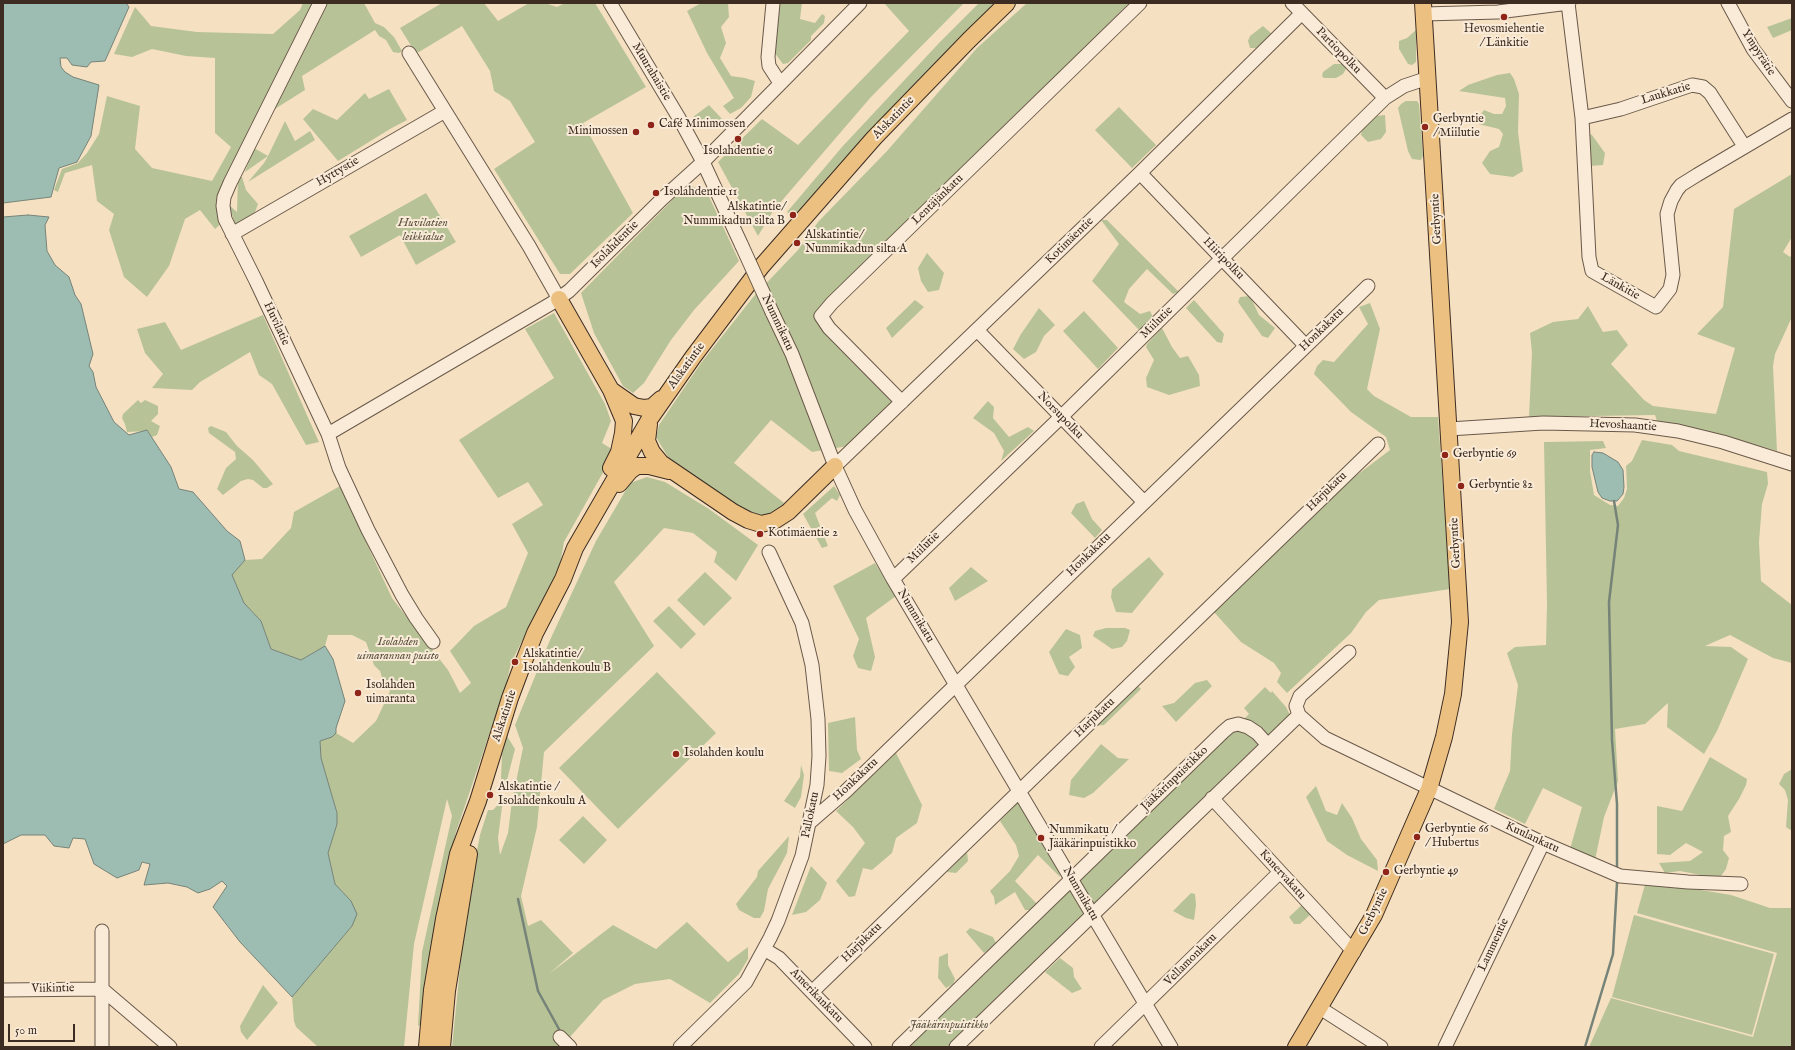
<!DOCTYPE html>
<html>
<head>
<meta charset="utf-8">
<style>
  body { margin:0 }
  #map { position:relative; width:1795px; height:1050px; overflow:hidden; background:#f6e0c2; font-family:"IM FELL English",serif }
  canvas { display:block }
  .frame { position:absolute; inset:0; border:4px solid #3c2c22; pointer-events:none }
  .scale { position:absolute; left:8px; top:1024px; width:67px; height:18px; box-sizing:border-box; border:2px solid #3c2c22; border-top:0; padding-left:5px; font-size:12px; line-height:14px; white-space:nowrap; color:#3c2c22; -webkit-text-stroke:3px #f9ebd7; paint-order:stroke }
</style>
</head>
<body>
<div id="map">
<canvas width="1795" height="1050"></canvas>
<div class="frame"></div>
<div class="scale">50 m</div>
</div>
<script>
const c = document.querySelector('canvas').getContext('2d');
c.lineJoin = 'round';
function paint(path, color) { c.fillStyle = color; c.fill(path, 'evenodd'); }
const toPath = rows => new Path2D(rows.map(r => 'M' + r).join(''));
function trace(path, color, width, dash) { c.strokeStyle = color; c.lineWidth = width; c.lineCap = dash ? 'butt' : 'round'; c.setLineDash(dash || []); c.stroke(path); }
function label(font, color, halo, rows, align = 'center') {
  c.font = font + ' "IM FELL English",serif'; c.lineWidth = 4; c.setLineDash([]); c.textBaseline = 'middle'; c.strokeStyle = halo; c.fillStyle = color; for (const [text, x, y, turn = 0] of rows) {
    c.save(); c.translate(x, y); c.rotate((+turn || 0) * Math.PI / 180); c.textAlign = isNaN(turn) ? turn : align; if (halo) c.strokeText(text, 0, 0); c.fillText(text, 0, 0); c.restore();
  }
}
paint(toPath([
  [303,3,364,3,375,23,384,27,394,37,402,51,399,53,393,52,386,40,379,36,375,30,302,76,305,90,251,124,220,197,223,222,215,229,200,210,185,219,169,266,147,297,124,277,109,230,114,214,97,201,92,165,65,173,58,192,54,190,62,169,78,163,87,153,99,134,107,96,140,106,135,149,152,168,212,181,231,147,215,133,215,58,186,56,152,49,132,57,114,54,135,7,151,26,197,32,273,34,300,10],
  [442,3,484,3,498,21,529,3,545,3,557,7,565,3,595,3,646,87,583,123,633,213,570,274,560,274,494,169,535,142,510,101,494,91,490,71,462,26,419,52,415,52,400,28],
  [701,3,728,3,729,17,721,27,726,43,720,58,731,76,745,78,755,81,751,97,741,108,730,114,723,106,734,98,707,53,687,11],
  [780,3,802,3,800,19,815,23,822,14,825,16,824,23,811,36,811,40,788,63,783,64,774,52],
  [884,3,964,3,871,97,773,211,758,236,718,162,762,119,798,145,909,31],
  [979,3,998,3,794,218,787,212,842,147,939,43],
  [1027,3,1129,3,814,316,892,402,848,446,812,452,771,420,734,463,784,503,778,513,762,517,746,511,715,492,668,457,656,437,659,425,701,363,754,296,798,250,818,222,887,151,977,48],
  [1792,18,1792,30,1773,38,1767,27],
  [1263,26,1272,34,1256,48,1250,48,1248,41,1250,36],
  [1416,30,1416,62,1412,65,1408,64,1399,49,1399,41,1407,38],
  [1334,64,1343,64,1346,69,1343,74,1336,78,1324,78,1322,76,1323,72],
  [1510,73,1514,79,1519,94,1518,132,1523,171,1513,177,1490,174,1482,163,1490,151,1499,147,1503,134,1499,129,1474,123,1484,110,1494,114,1502,114,1506,106,1505,98,1459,91,1468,85,1497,75],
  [389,89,407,120,390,129,338,161,303,119,313,109,337,120,365,93,369,99],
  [1406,101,1417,101,1419,104,1423,156,1421,160,1412,159,1408,151,1398,108,1401,104],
  [709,105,722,119,721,125,716,128,707,124,698,124,693,117],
  [1119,107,1156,145,1132,168,1095,130],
  [1385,115,1386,132,1381,139,1368,142,1361,135,1362,130,1367,124,1377,116],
  [285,121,295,141,310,131,315,140,248,182,264,163,268,156,245,172,254,148,268,156],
  [1586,132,1592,135,1605,153,1603,165,1589,166],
  [1792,174,1792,237,1783,252,1790,257,1792,254,1792,317,1775,354,1773,366,1777,451,1715,433,1657,421,1655,415,1529,417,1532,353,1530,333,1553,322,1578,319,1588,306,1603,332,1617,330,1628,345,1611,364,1644,400,1653,406,1716,414,1735,348,1697,334,1723,307,1734,209],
  [242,177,246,190,258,204,255,212,236,227,229,205,237,212,238,178],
  [688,184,698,189,706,190,739,261,694,310,671,340,644,383,633,393,623,386,594,333,581,293],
  [426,193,456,242,416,265,400,235,361,257,349,236],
  [1101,220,1107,220,1179,292,1173,294,1147,269,1129,289,1124,302,1140,314,1150,311,1153,317,1139,330,1092,281,1119,244],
  [927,253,944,273,939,290,928,292,921,281,918,268],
  [1250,296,1259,315,1275,328,1268,338,1262,336,1238,302,1240,297],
  [915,300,924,307,892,338,886,328],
  [1194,300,1224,334,1222,343,1217,342,1186,308],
  [1370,303,1380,329,1367,389,1374,396,1411,417,1438,417,1450,589,1379,600,1366,612,1351,633,1287,693,1277,682,1281,673,1274,663,1241,642,1214,612,1353,478,1390,450,1386,437,1351,412,1314,374,1317,366,1323,360,1334,362,1368,324,1359,307],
  [1039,308,1055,325,1044,336,1036,352,1024,359,1013,349,1021,334],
  [1084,311,1118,348,1098,369,1063,331],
  [554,313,605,404,611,421,602,443,615,451,564,542,560,565,511,663,506,685,456,832,444,879,430,952,421,1025,418,1026,422,952,452,816,447,799,414,944,404,1047,318,1047,296,1027,294,1021,292,997,352,926,351,901,335,884,328,853,337,824,337,813,321,758,320,741,332,737,336,733,353,743,376,721,390,691,383,681,380,671,374,665,366,642,352,635,328,635,325,646,301,660,271,649,261,621,244,603,232,575,245,560,262,559,291,528,294,512,340,486,392,598,448,670,460,693,471,683,450,651,474,626,506,607,528,553,512,524,543,505,528,482,498,498,459,440,554,378,525,329],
  [263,315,310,422,319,442,306,445,272,384,259,375,250,352,200,382,192,390,152,388,163,374,145,353,137,329,165,322,181,350],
  [1162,328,1172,347,1180,358,1188,356,1199,375,1200,386,1169,395,1147,387,1146,378,1154,360,1146,347,1147,344],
  [138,400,141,403,145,400,158,406,158,414,151,421,160,426,157,435,152,437,148,431,127,432,125,424,122,418,123,414],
  [988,401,994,407,993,418,1009,437,1028,427,1034,431,1001,461,1004,451,994,433,973,418],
  [211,426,226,432,237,446,253,460,273,484,267,488,263,488,253,480,248,479,241,481,223,495,217,489,226,468,236,459,235,452,209,433,208,428],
  [1642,440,1672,445,1679,451,1767,472,1768,484,1762,504,1759,542,1761,581,1792,605,1792,663,1773,658,1730,635,1705,646,1731,647,1748,659,1717,731,1704,754,1667,727,1668,703,1645,724,1615,729,1618,781,1604,817,1595,860,1570,849,1582,807,1543,788,1525,824,1494,809,1510,771,1512,734,1518,685,1507,653,1515,647,1546,645,1547,604,1544,442,1603,441,1606,448,1590,450,1590,471,1594,495,1610,505,1618,506,1624,498,1627,489,1626,466,1632,461],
  [647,477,665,482,709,509,758,545,736,581,714,562,717,552,693,533,664,528,614,582,654,646,544,752,537,827,521,896,528,926,541,920,573,953,549,974,613,925,656,949,687,922,728,962,748,947,748,959,739,974,710,1003,670,979,635,984,603,1000,561,1047,452,1047,466,908,480,835,488,810,493,810,503,799,498,838,500,855,508,833,512,801,523,748,515,725,550,640,596,541,630,483],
  [834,486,840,495,837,501,832,498,815,513,828,546,822,548,803,514],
  [1084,501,1092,519,1102,530,1095,538,1071,513,1076,504],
  [1149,557,1164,574,1132,613,1116,612,1111,597,1112,589],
  [875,563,896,596,866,618,875,657,871,671,858,668,853,656,859,639,833,586],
  [971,567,988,581,955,601,949,588],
  [705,572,732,598,704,626,677,600],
  [669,606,696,634,681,649,653,621],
  [1106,628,1125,628,1130,630,1127,641,1122,647,1112,649,1093,636,1095,631],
  [1066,629,1080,635,1082,648,1069,657,1075,667,1068,676,1059,674,1049,652],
  [657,672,716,733,618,829,559,768],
  [1207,680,1212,686,1176,722,1162,706,1174,703,1195,683],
  [1137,685,1141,689,1104,725,1094,726],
  [1265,687,1271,693,1272,691,1286,707,1290,715,1260,743,1261,744,950,1047,906,1047,1249,714,1244,708],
  [855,717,857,750,861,759,842,773,829,771,828,723],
  [507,736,515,749,505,788,503,788,501,778,502,754],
  [1101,744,1118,758,1129,759,1093,793,1084,798,1069,795,1071,780],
  [896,753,922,805,917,823,896,838,892,853,872,870,863,868,855,896,849,897,836,881,865,843,853,827,836,811],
  [1710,757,1747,779,1746,785,1739,799,1728,816,1731,832,1724,836,1723,850,1729,858,1726,869,1721,876,1706,876,1680,871,1665,873,1659,863,1690,861,1703,852,1686,843,1670,855,1657,854,1657,806,1682,811],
  [801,765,804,775,801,797,795,808,784,801,800,777],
  [1792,769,1792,831,1786,827,1788,800,1785,790,1779,784,1784,774],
  [1316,786,1326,811,1337,815,1342,803,1352,818,1361,839,1377,860,1378,871,1347,855,1327,841,1306,797],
  [1020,800,1059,867,1060,877,1038,855,1015,881,1037,904,1032,910,1025,910,1015,892,995,905,994,897,990,891,1010,871,1019,856,1016,845,1000,821],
  [583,816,607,840,584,864,559,840],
  [789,836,787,853,768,889,764,911,760,918,754,918,739,910,736,904,757,877,758,871],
  [967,852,968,861,956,873,947,872],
  [811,866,827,883,820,900,806,912,792,915],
  [1646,881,1731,895,1770,908,1792,908,1792,1047,1589,1047,1611,998,1753,1037,1777,953,1637,913],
  [1191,893,1195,894,1196,905,1194,920,1186,918,1173,911],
  [1304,903,1311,914,1300,924,1294,924,1289,917],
  [1634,915,1774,954,1752,1035,1612,997],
  [970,928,993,937,997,945,984,953,966,932],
  [948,953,948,965,955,979,953,984,946,988,938,978,939,957],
  [1060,958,1073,968,1074,977,1082,989,1072,993,1045,972],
  [263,985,278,1003,247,1040,241,1032,240,1026]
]), '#b7c397');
const water = toPath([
  [3,3,126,3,129,7,105,61,91,62,87,67,72,65,67,58,60,58,61,67,65,72,73,77,99,85,91,136,77,162,59,168,51,197,3,203,3,3],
  [28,215,49,217,45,225,47,251,55,265,69,277,75,295,81,304,93,354,89,366,93,372,96,387,114,422,129,435,147,430,171,467,179,489,193,492,227,531,240,541,245,560,232,575,244,603,261,621,271,649,301,660,325,646,333,659,345,701,336,728,336,733,332,737,320,741,321,758,337,813,337,824,328,853,335,884,351,901,357,914,352,926,292,997,240,942,213,907,227,886,222,881,210,889,198,893,187,887,168,883,144,885,150,864,142,862,139,870,117,878,94,864,85,839,73,838,69,848,54,846,45,835,21,835,3,844,3,217,28,215],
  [1594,452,1603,453,1618,462,1623,470,1624,487,1623,494,1617,501,1610,501,1602,498,1598,492,1592,467,1592,455,1594,452]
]);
paint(water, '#9dbdb2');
trace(water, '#768378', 1);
trace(toPath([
  [1614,501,1618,525,1609,602,1612,740,1617,804,1617,867],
  [518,899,538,991,560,1031],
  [1585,1047,1613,954,1617,883]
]), '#768378', 2.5);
const minor = toPath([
  [320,3,230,183,224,197,223,206,225,219,256,281,328,434,339,468,368,530,402,595,416,618,433,642],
  [610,3,679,118,703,162,742,246],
  [773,3,768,57,769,66,780,83],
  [1292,3,1385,98],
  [1568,3,1582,118,1589,257,1592,271,1656,307,1670,289,1673,275,1667,214,1671,201,1677,190,1681,185,1697,175,1792,119],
  [1728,3,1753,49,1792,101],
  [1424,14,1498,12,1569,3],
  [409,53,445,111],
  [1582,118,1621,109,1692,85,1703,87,1710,93,1744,146],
  [1140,173,1305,345],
  [232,234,445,111,529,246,559,299],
  [772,312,792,354,835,466,855,510,893,579,1171,1047],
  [977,330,1144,502],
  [902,402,829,328,821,316,832,303,1140,3],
  [1449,429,1543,423,1635,425,1678,431,1723,442,1792,464],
  [328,434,552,303,569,291,662,199,703,162,860,3],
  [835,466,1140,173,1302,13],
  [893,579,1061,417,1385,98,1404,86,1428,78],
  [1299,715,1325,738,1543,843,1620,876,1688,882,1741,884],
  [1212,798,1354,952],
  [809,823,846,791,1368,286],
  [764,949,779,958,865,1047],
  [3,990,102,989,170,1047],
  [812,992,1378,444],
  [1320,1008,1381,1047],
  [560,1037,570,1047],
  [102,1047,102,931],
  [680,1047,746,982,770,938,778,921,802,856,817,785,819,756,818,719,812,665,802,623,769,552],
  [899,1047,1223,732,1230,726,1238,724,1248,727,1257,733,1267,744],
  [956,1047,1299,715,1296,706,1300,696,1349,652],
  [1101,1047,1280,872],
  [1445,1047,1543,843]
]);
const major = toPath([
  [559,299,611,390,624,421,623,433,619,452,611,468],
  [611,390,634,406,644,408,652,407,661,399],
  [649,424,647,441,652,452,661,463,733,512,748,520,761,524,774,521,788,512,835,466],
  [619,484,630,471,637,466,649,466,669,471],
  [427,1047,432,990,444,919,458,854,478,801,510,698,522,666,535,633,563,579,575,548,649,420,693,357,761,267,874,138,969,40,1007,3],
  [442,1047,447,991,469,854],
  [1296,1047,1374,915,1429,789,1444,737,1453,694,1460,622,1423,3]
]);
trace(minor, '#6a594a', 15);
trace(major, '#3c2c22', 18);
trace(minor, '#f9ebd7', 13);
trace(major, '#ebc081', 16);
const minorBridge = toPath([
  [742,246,772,312]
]);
trace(minorBridge, '#6a594a', 15, []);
trace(minorBridge, '#f9ebd7', 13);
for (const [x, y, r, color] of [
  [1504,17,4,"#8f2418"],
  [651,125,4,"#8f2418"],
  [1425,127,4,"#8f2418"],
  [636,132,4,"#8f2418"],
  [738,139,4,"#8f2418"],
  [656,193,4,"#8f2418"],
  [793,215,4,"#8f2418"],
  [797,243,4,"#8f2418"],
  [1445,455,4,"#8f2418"],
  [1461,486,4,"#8f2418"],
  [760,534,4,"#8f2418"],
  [515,662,4,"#8f2418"],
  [358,693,4,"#8f2418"],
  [676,754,4,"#8f2418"],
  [490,795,4,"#8f2418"],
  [1417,837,4,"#8f2418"],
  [1041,838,4,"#8f2418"],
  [1386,872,4,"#8f2418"]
]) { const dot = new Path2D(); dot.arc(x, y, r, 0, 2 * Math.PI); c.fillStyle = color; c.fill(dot); trace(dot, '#f9ebd7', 1.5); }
label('12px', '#3c2c22', '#f9ebd7', [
  ["Hevosmiehentie",1504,30,"center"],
  ["/ Länkitie",1504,44,"center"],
  ["Gerbyntie",1433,120],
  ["/ Miilutie",1433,134],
  ["Café Minimossen",659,125],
  ["Minimossen",628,132,"right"],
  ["Isolahdentie 6",738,152,"center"],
  ["Isolahdentie 11",664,193],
  ["Alskatintie/",785,208,"right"],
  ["Nummikadun silta B",785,222,"right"],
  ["Alskatintie/",805,236],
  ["Nummikadun silta A",805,250],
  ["Gerbyntie 69",1453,455],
  ["Gerbyntie 82",1469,486],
  ["Kotimäentie 2",768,534],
  ["Alskatintie/",523,655],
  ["Isolahdenkoulu B",523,669],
  ["Isolahden",366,686],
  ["uimaranta",366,700],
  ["Isolahden koulu",684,754],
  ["Alskatintie /",498,788],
  ["Isolahdenkoulu A",498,802],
  ["Gerbyntie 66",1425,830],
  ["/ Hubertus",1425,844],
  ["Nummikatu /",1049,831],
  ["Jääkärinpuistikko",1049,845],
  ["Gerbyntie 49",1394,872]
], 'left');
label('12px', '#3c2c22', '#f9ebd7', [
  ["Partiopolku",1338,51,46],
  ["Ympyrätie",1758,53,57],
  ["Muurahaistie",651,72,59],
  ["Laukkatie",1666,94,-17],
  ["Alskatintie",894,118,-46],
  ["Hyttystie",338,172,-30],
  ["Lentäjänkatu",938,200,-44],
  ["Gerbyntie",1437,219,-93],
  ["Kotimäentie",1070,241,-44],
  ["Isolahdentie",615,245,-45],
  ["Hiiripolku",1223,259,46],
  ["Länkitie",1620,287,29],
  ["Nummikatu",777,323,65],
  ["Miilutie",1157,323,-45],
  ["Huvilatie",276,324,65],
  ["Honkakatu",1322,330,-44],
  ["Alskatintie",687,366,-54],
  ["Norsupolku",1060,416,46],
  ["Hevoshaantie",1623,426,3],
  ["Harjukatu",1327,492,-44],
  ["Gerbyntie",1456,543,-93],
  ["Miilutie",924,548,-44],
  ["Honkakatu",1089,555,-44],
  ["Nummikatu",915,616,59],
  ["Alskatintie",505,716,-72],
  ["Harjukatu",1095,718,-44],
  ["Jääkärinpuistikko",1175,779,-44],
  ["Honkakatu",856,780,-43],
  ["Pallokatu",811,815,-78],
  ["Kuulankatu",1532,838,25],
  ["Kanervakatu",1282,875,48],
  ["Nummikatu",1080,894,60],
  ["Gerbyntie",1374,912,-64],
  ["Harjukatu",862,943,-44],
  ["Lammentie",1494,945,-65],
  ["Vellamonkatu",1191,960,-45],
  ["Viikintie",53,989,-1],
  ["Amerikankatu",816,996,46]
]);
label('italic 12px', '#5b523f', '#f9ebd7', [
  ["Huvilatien",423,224],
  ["leikkialue",423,238],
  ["Isolahden",398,643],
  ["uimarannan puisto",398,657],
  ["Jääkärinpuistikko",949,1026]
]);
</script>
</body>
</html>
